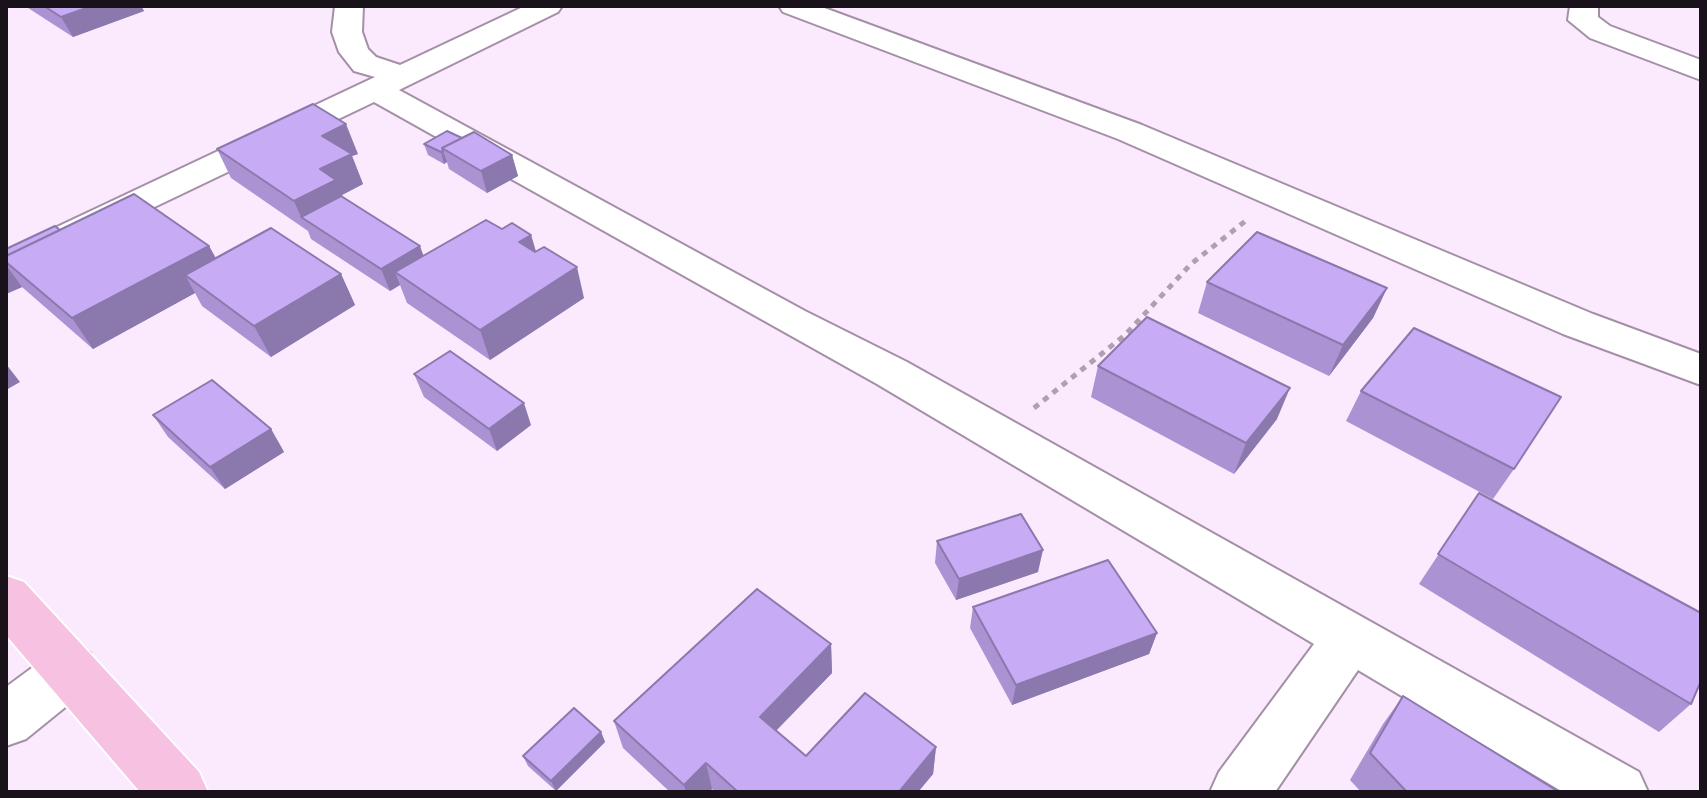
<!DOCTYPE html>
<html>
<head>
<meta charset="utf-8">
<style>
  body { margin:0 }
  #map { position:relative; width:1707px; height:798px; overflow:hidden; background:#fbe9fd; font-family:Montserrat,sans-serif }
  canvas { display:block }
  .frame { position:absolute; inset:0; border:8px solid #19121a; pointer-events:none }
</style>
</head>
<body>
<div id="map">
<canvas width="1707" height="798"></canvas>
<div class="frame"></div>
</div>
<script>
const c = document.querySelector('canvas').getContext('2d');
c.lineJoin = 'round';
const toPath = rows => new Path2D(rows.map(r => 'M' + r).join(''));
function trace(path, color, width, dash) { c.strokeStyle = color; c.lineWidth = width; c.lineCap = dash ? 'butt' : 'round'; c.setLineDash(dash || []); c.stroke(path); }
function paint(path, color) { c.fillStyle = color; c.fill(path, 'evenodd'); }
const minor = toPath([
  [335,6,363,6,362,32,368,49,376,57,400,65,525,6,562,6,558,12,399,90,805,311,907,362,1639,772,1648,792,1563,792,1358,670,1275,792,1210,792,1219,772,1314,644,877,384,374,102,6,278,6,251,375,77,354,71,339,52,332,32,335,6],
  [779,6,819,6,1142,125,1593,314,1701,354,1701,385,1563,334,1118,139,783,12,779,6],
  [1570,6,1598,6,1598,17,1610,26,1701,60,1701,80,1590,38,1568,20,1570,6],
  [71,646,90,653,98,670,90,687,26,739,6,746,6,687,52,653,71,646]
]);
const major = toPath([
  [6,576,24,582,199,772,208,792,140,792,6,635,6,576]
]);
trace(minor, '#a48fa7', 4);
trace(major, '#fff', 4);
trace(toPath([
  [1034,408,1125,335,1191,264,1248,219]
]), '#aea0b0', 5, [6, 6]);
paint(minor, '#fff');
paint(major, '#f7c1e2');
paint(toPath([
  [25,6,141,6,144,11,73,37],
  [462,138,512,155,518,176,487,193,449,169,447,162,444,164,428,155,424,144],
  [217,149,358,154,352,156,363,184,342,195,343,198,424,256,502,229,531,235,536,252,584,298,490,360,407,303,400,285,390,291,311,239,308,231,231,178],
  [60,230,209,246,216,258,341,274,355,305,271,357,202,306,195,293,93,349,22,287,6,294,6,249],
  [1207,282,1387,288,1373,318,1329,376,1198,313],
  [1098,366,1277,419,1234,474,1091,397],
  [414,374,531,425,497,451,424,397],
  [1361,391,1514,469,1493,499,1346,421],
  [153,415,271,429,284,452,225,489,168,437],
  [1479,493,1691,704,1659,732,1419,584],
  [937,541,1038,572,956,600,935,563],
  [973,607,1157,633,1149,654,1012,705,970,628],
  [831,644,832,673,776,731,806,756,936,747,933,774,918,792,715,792,712,789,709,792,670,792,623,748,614,721],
  [1403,696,1559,792,1361,792,1350,780,1383,724],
  [601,732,605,742,556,791,528,766,523,756]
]), '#ab93d3');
paint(toPath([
  [92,6,141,6,144,11,73,37,61,17],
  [346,124,358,154,352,156,363,184,342,195,348,210,301,217,307,231,294,201,320,169,322,136],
  [443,151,447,162,444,164,441,152],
  [512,155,518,176,487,193,481,171],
  [531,235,540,265,519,242],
  [209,246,225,276,185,275,195,293,93,349,72,318],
  [420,246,428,268,395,272,400,285,390,291,381,269],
  [6,265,22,287,6,294],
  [577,267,584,298,490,360,480,330],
  [341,274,355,305,271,357,254,326],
  [1387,288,1373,318,1329,376,1343,345],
  [6,364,20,382,6,390],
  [1290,388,1277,419,1234,474,1246,443],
  [524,403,531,425,497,451,489,429],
  [271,429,284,452,225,489,210,467],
  [1043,550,1038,572,956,600,959,579],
  [1157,633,1149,654,1012,705,1016,685],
  [831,644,832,673,763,744,760,717],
  [601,732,605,742,556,791,551,781],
  [936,747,933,774,918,792,899,792],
  [706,763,712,789,709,792,686,792,684,785]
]), '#8b78ac');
const building = toPath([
  [44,6,92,6,61,17,44,6],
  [313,104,346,124,322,136,352,154,320,169,336,180,294,201,217,149,313,104],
  [447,131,462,138,442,148,443,151,441,152,424,144,447,131],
  [474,132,512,155,481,171,442,148,474,132],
  [134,194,209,246,72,318,6,262,6,256,134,194],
  [341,196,420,246,381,269,301,217,341,196],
  [486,220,502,229,512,223,531,235,519,242,535,252,544,247,577,267,480,330,395,272,486,220],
  [55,226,60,230,6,256,6,249,55,226],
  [271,228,341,274,254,326,185,275,271,228],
  [1257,232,1387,288,1343,345,1207,282,1257,232],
  [1147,317,1290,388,1246,443,1098,366,1147,317],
  [1414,328,1561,397,1514,469,1361,391,1414,328],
  [450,351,524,403,489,429,414,374,450,351],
  [212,380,271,429,210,467,153,415,212,380],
  [1479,493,1701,613,1701,681,1691,704,1438,554,1479,493],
  [1021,514,1043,550,959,579,937,541,1021,514],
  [1108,560,1157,633,1016,685,973,607,1108,560],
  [757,589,831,644,760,717,806,756,865,693,936,747,899,792,738,792,706,763,684,785,614,721,757,589],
  [1403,696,1559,792,1407,792,1370,753,1403,696],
  [574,708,601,732,551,781,523,756,574,708]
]);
paint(building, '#c7abf5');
trace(building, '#8b78ac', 2);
</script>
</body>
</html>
